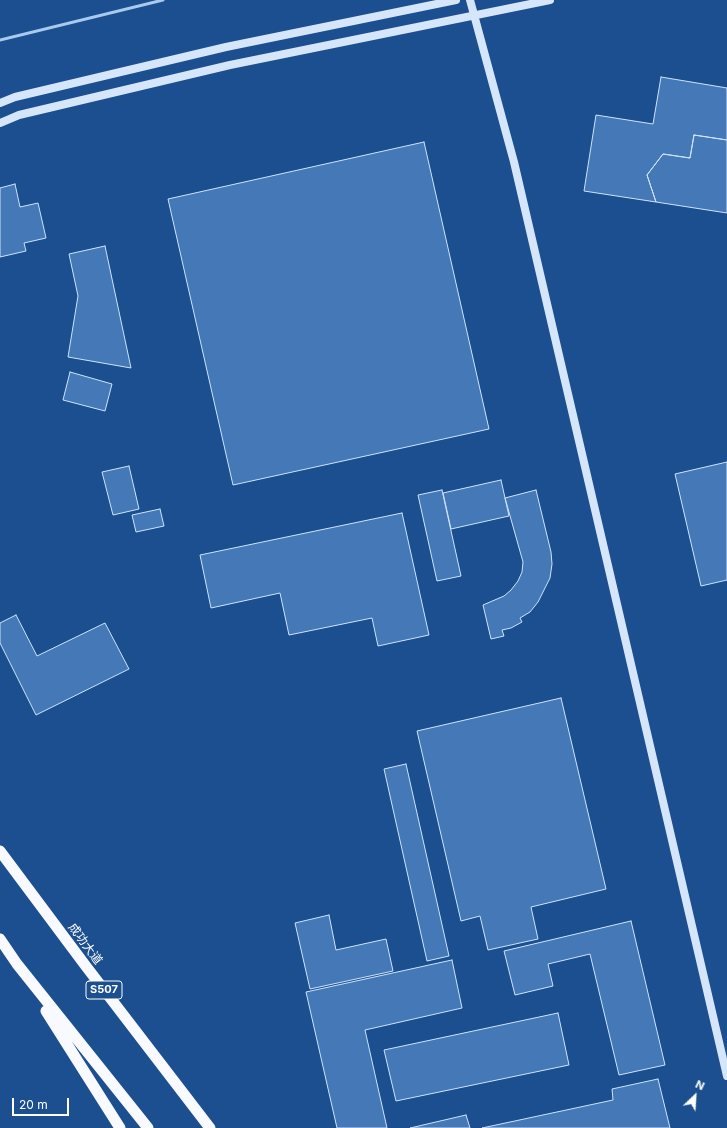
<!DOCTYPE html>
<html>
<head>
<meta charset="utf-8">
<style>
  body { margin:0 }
  #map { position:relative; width:727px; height:1128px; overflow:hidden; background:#1b4f8f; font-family:Inter,sans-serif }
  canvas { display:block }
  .north { position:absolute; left:675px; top:1076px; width:40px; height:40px; -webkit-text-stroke:3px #1b4f8f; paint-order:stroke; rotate:25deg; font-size:11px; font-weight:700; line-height:16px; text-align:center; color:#fff }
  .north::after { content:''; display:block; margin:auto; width:14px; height:18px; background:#fff; clip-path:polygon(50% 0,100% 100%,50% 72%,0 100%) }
  .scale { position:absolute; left:12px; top:1098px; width:57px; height:18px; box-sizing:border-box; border:2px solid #fff; border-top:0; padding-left:5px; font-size:12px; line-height:14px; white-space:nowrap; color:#fff; -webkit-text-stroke:3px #1b4f8f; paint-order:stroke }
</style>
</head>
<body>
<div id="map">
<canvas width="727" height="1128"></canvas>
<div class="north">N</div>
<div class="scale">20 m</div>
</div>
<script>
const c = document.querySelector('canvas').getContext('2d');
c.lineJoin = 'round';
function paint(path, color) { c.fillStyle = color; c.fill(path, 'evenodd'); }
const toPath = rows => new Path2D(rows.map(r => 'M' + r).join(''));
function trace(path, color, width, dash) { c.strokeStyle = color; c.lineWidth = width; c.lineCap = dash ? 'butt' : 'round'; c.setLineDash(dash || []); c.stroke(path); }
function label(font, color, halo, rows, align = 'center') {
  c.font = font + ' Inter,"Noto Sans SC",sans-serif'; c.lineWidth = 4; c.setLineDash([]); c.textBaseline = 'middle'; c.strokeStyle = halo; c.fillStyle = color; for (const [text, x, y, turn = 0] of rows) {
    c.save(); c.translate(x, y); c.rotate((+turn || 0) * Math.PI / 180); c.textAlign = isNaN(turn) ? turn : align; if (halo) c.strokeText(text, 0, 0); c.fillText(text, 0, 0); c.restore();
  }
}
const building = toPath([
  [661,77,727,88,727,140,694,135,690,158,663,154,647,175,656,202,584,191,596,115,653,124,661,77],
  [694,135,727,140,727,213,656,202,647,175,663,154,690,158,694,135],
  [424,142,489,429,233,485,168,199,424,142],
  [15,184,20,207,38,203,46,238,24,243,26,251,0,257,0,188,15,184],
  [105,246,131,368,68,357,78,296,69,254,105,246],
  [70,372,112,384,105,411,63,400,70,372],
  [727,462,727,580,701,586,675,474,727,462],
  [129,466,139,509,113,515,102,472,129,466],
  [501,480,509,516,451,529,443,493,501,480],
  [442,490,461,576,437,581,418,495,442,490],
  [536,490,551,552,552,564,550,578,538,602,530,612,520,618,522,622,511,628,502,630,504,636,491,639,483,605,504,596,511,590,518,581,522,572,523,562,505,498,536,490],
  [160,509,164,526,136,532,132,515,160,509],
  [402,513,429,635,378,646,372,618,289,635,280,593,211,608,200,555,402,513],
  [16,615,37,656,105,623,129,669,36,715,0,643,0,623,16,615],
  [561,698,606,889,531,907,538,939,488,950,480,916,461,921,417,731,561,698],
  [406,764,449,956,427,961,384,769,406,764],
  [329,915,336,950,386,939,393,971,310,989,295,923,329,915],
  [631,921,665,1065,619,1075,590,954,548,964,553,986,515,995,504,951,631,921],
  [452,960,462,1008,365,1030,387,1128,337,1128,306,992,452,960],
  [558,1013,569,1065,396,1101,384,1050,558,1013],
  [658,1079,670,1128,482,1128,613,1100,612,1089,658,1079],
  [466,1115,470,1128,410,1128,466,1115]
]);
paint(building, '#4478b7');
trace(building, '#cfe3fa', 1);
trace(toPath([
  [0,40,163,0]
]), '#a9c9ee', 3);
trace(toPath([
  [470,0,514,162,727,1076],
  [0,103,15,97,226,47,456,0],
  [0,123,19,115,230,65,550,0]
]), '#d6e6fa', 8);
trace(toPath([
  [0,851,85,965,210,1128],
  [0,939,17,964,148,1128],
  [46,1011,120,1128]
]), '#f8faff', 11);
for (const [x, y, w] of [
  [104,990,36]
]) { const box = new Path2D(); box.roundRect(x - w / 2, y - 9, w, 18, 3); c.fillStyle = '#1b4f8f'; c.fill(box); trace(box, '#fff', 1); }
label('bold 11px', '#fff', null, [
  ["S507",104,990]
]);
label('12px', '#fff', '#1b4f8f', [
  ["成功大道",85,944,53]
]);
</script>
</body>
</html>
